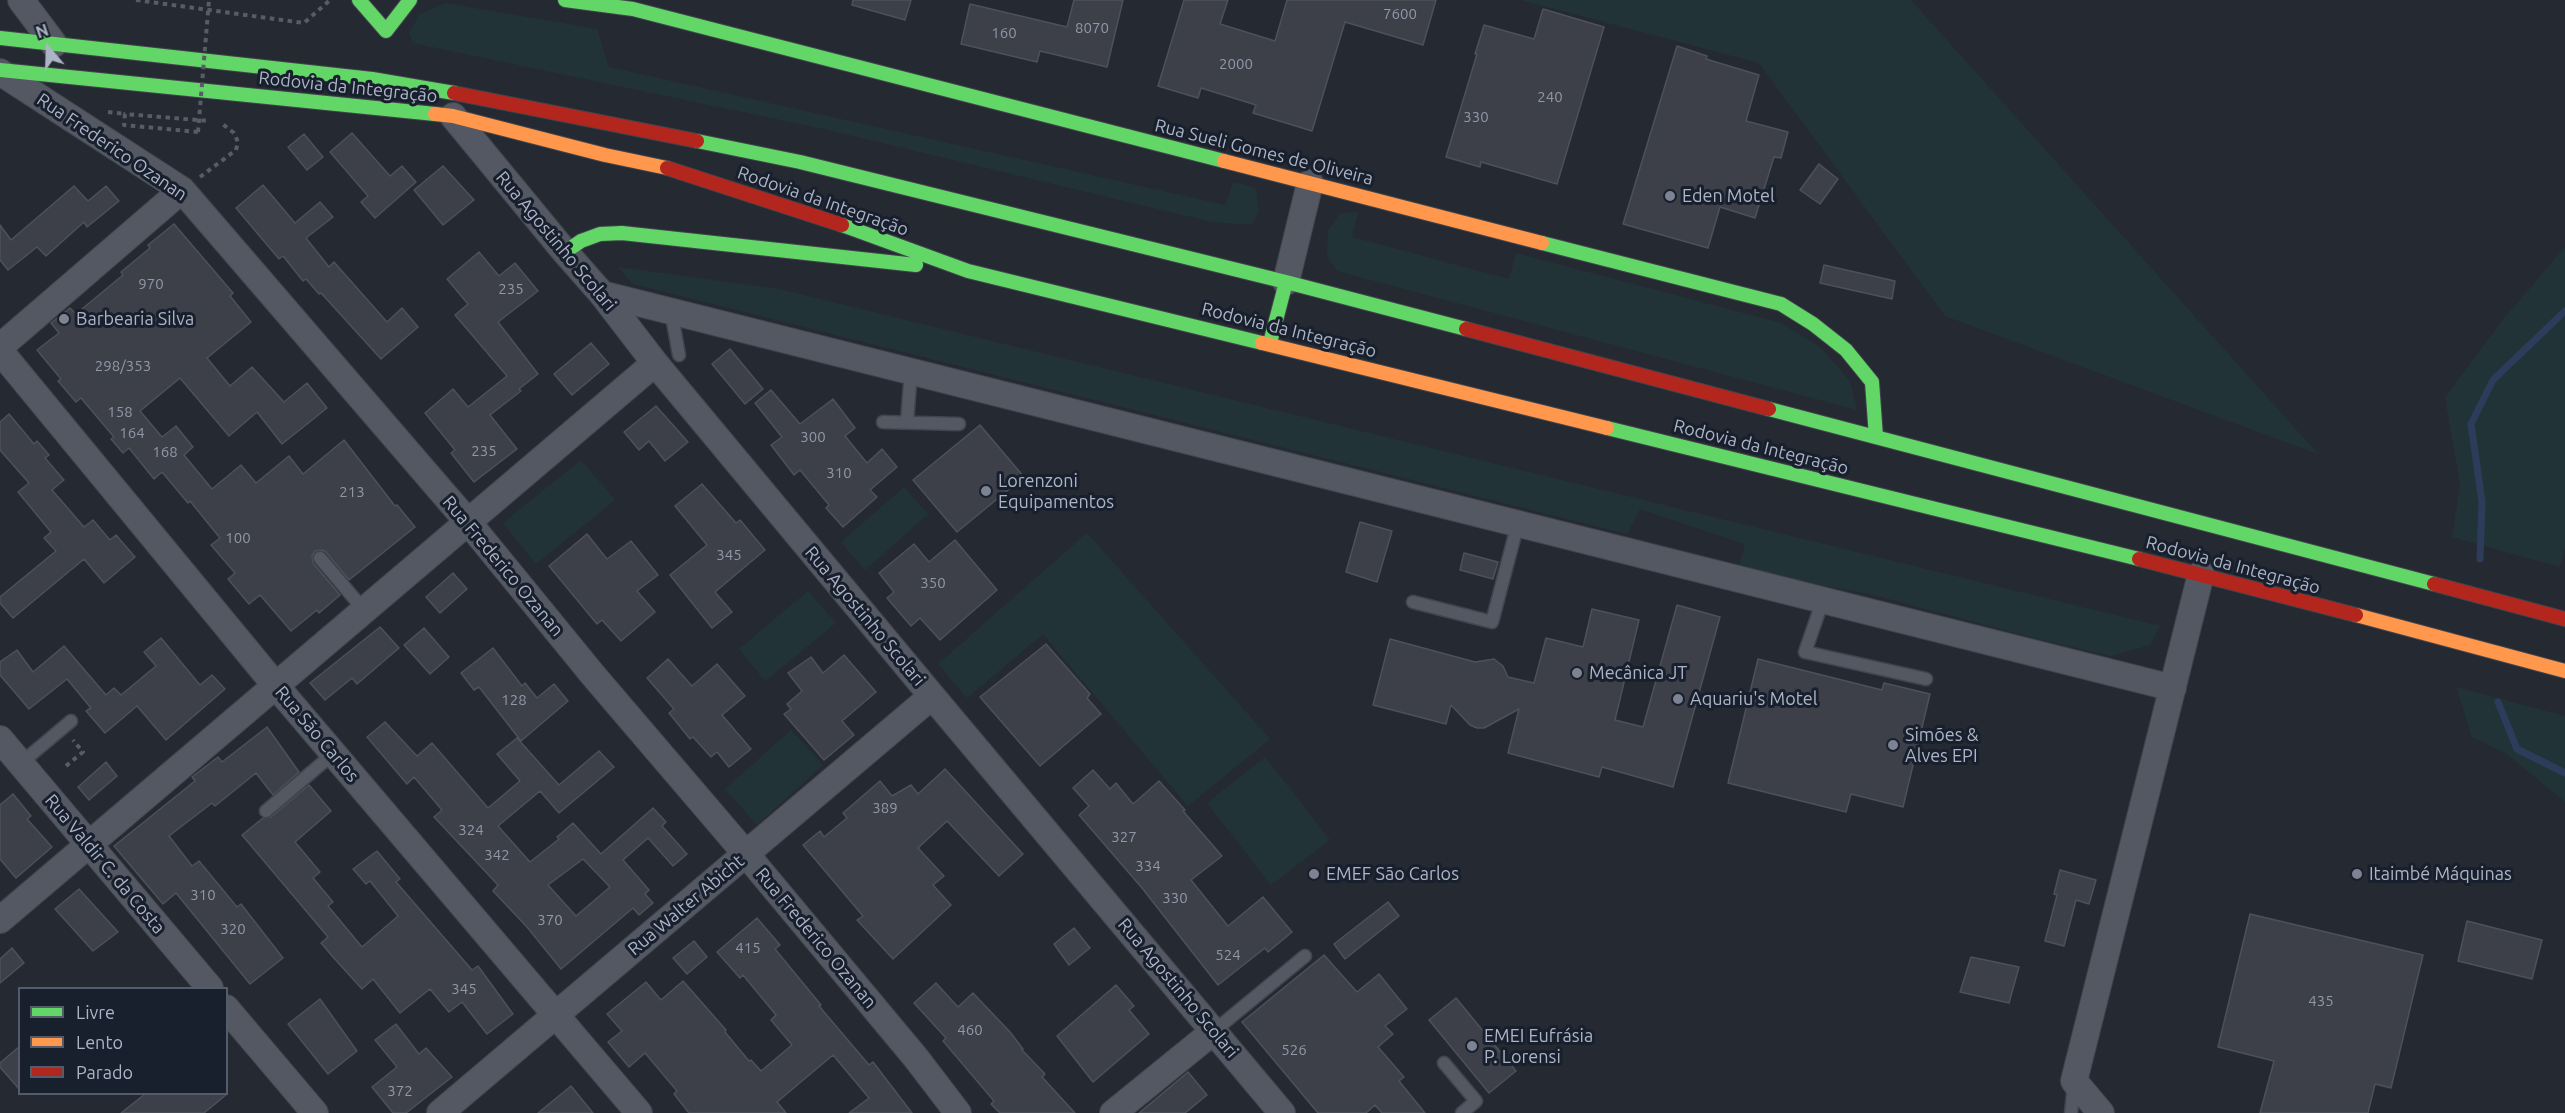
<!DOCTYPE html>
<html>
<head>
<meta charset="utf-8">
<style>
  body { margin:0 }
  #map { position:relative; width:2565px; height:1113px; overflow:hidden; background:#252932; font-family:Ubuntu,sans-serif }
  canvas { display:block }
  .legend { position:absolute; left:18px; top:987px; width:210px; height:108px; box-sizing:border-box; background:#181f2d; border:2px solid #545b6a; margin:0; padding:8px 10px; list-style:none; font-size:18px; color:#adb4c6 }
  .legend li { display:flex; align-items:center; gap:12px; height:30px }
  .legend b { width:30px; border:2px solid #545b6a }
  .north { position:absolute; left:18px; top:18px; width:60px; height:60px; -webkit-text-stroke:4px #181f2d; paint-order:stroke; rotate:341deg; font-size:16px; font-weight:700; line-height:24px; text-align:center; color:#adb4c6 }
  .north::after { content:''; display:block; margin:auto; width:21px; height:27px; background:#adb4c6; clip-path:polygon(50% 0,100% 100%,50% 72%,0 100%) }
</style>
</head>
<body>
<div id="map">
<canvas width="2565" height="1113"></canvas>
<ul class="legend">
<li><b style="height:8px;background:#63d668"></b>Livre</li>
<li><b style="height:8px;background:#ff974d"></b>Lento</li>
<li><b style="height:8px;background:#b3261e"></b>Parado</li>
</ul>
<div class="north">N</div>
</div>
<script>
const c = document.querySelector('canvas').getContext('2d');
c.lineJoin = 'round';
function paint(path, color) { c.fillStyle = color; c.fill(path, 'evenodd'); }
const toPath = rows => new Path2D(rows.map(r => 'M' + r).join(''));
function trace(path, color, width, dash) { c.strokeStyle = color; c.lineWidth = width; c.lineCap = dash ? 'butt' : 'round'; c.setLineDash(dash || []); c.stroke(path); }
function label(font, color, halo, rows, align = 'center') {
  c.font = font + ' Ubuntu,sans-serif'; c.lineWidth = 6; c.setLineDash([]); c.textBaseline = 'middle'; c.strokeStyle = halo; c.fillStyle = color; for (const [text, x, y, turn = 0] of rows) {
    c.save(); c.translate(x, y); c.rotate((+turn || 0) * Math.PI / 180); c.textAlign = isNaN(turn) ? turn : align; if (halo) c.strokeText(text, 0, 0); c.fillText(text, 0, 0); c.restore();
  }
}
paint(toPath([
  [1521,0,1911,0,2318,454,1945,316,1759,63],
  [445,3,597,29,609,67,1225,205,1233,182,1256,188,1259,211,1251,225,1212,222,824,129,413,43,409,32,420,14],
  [1358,212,1352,237,1509,279,1516,253,1781,323,1821,348,1850,381,1857,410,1337,271,1327,255,1328,231,1341,213],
  [2565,247,2565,548,2560,567,2452,537,2460,485,2445,398,2501,322],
  [618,267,779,289,2160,626,2150,645,2111,656,2034,638,1874,595,1738,569,1745,544,1640,509,1627,534,633,284],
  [581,460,615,500,536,564,503,523],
  [904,487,928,514,865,570,841,542],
  [1087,533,1270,739,1188,806,1043,634,967,698,938,664],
  [808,591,836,623,765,681,739,649],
  [2456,687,2565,716,2565,802,2507,754,2472,737],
  [791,730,823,765,757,825,725,789],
  [1265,757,1330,840,1271,885,1207,803]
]), '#223338');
trace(toPath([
  [2480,559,2482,502,2471,424,2493,380,2565,311],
  [2498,702,2517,749,2565,773]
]), '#2e3c5b', 7);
const building = toPath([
  [853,0,911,0,905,20,852,5,853,0],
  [1074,0,1123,0,1107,67,1040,51,1037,62,961,44,970,4,1067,27,1074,0],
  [1184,0,1228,0,1220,24,1275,41,1287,0,1436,0,1423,45,1345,22,1312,131,1253,113,1256,105,1201,88,1198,98,1158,86,1184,0],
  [1543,9,1604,27,1557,184,1481,162,1480,167,1446,157,1477,54,1475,54,1484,25,1534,39,1543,9],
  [1677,46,1707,56,1706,59,1759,75,1746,121,1788,132,1781,158,1774,157,1755,218,1720,207,1708,248,1623,224,1677,46],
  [352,133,390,176,402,166,416,182,375,218,361,202,368,196,330,152,352,133],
  [304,134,323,157,307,170,288,147,304,134],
  [1819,164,1838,179,1820,204,1800,190,1819,164],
  [443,166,474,200,443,225,414,190,443,166],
  [263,185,295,223,320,202,333,217,306,238,329,267,334,262,387,322,402,308,418,327,381,359,321,293,319,294,306,279,303,281,283,256,279,259,236,208,263,185],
  [74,186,88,201,106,186,119,201,87,227,84,222,46,256,37,247,8,270,0,260,0,225,11,240,74,186],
  [174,224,233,293,230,296,251,322,207,358,230,386,252,367,284,402,307,383,327,408,282,444,257,412,229,436,180,378,140,411,162,437,176,426,193,447,184,455,212,489,241,465,256,483,289,456,303,474,344,440,395,506,397,505,415,527,349,580,326,552,322,550,315,551,312,556,313,563,340,595,319,613,317,610,291,631,260,595,249,604,228,579,235,573,211,545,220,538,190,501,188,503,162,472,154,479,129,448,123,453,111,439,114,437,81,398,76,402,58,381,61,379,37,350,59,333,51,323,70,308,76,314,123,275,121,272,150,248,148,245,174,224],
  [479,252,499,276,515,263,538,291,498,322,538,374,519,389,521,391,490,415,517,449,474,482,451,453,455,450,425,413,453,389,468,407,507,376,455,315,468,304,447,279,479,252],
  [1824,265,1895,281,1892,299,1820,283,1824,265],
  [591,343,609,364,572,395,554,374,591,343],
  [730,349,763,389,745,404,712,364,730,349],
  [771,390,800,424,833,399,855,428,845,436,867,463,882,449,897,467,870,490,877,497,843,527,826,508,829,505,800,470,794,475,771,445,782,437,755,403,771,390],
  [656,406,688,442,665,461,649,441,639,450,624,432,656,406],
  [9,414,34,444,37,441,49,455,45,458,64,480,52,490,84,527,93,520,110,540,116,535,135,557,104,583,84,559,13,618,0,603,0,597,56,551,44,538,51,532,18,492,29,483,0,450,0,422,9,414],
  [980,425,1024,477,957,532,913,480,980,425],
  [702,484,736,523,740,520,765,550,715,592,732,612,712,628,670,575,707,545,675,506,702,484],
  [1360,522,1392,531,1377,582,1346,572,1360,522],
  [587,534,607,559,631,541,658,575,637,591,655,612,621,641,602,620,597,624,549,566,587,534],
  [955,540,997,590,940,640,920,618,911,626,887,598,894,592,879,573,914,544,929,562,955,540],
  [1464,553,1498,562,1493,579,1460,570,1464,553],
  [453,573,467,589,440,613,426,597,453,573],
  [1677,605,1720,617,1673,787,1602,767,1599,777,1508,753,1519,709,1484,728,1477,728,1470,725,1451,705,1446,724,1373,705,1390,639,1475,662,1494,659,1503,666,1508,677,1534,683,1546,638,1583,647,1592,609,1639,620,1615,720,1643,727,1677,605],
  [380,627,399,648,357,684,352,678,325,700,310,683,380,627],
  [424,628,449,657,430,674,404,645,424,628],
  [161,638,200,685,212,675,225,689,166,740,137,706,105,733,86,711,91,708,67,679,29,709,0,675,0,662,17,650,33,672,64,646,106,695,114,688,121,695,156,666,144,652,161,638],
  [1046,644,1090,694,1087,698,1101,714,1040,766,980,697,1046,644],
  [493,648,522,686,525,683,537,698,554,684,568,701,521,741,479,687,474,690,461,673,493,648],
  [844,655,876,692,842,721,854,735,824,760,784,714,791,709,787,704,802,691,788,673,811,657,823,673,844,655],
  [668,659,692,686,717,664,745,696,722,715,751,749,729,767,717,752,711,757,693,737,690,739,669,713,674,709,647,678,668,659],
  [1758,659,1882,690,1884,683,1930,694,1903,807,1851,794,1846,812,1728,783,1758,659],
  [385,722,417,756,432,743,488,808,520,781,497,754,517,738,559,785,599,751,614,767,559,813,540,791,498,826,530,862,559,839,557,837,573,823,601,854,653,808,666,822,662,826,687,854,673,866,648,838,623,860,649,890,645,894,653,903,639,915,633,908,561,969,527,927,493,891,498,885,434,817,442,810,414,777,407,784,367,737,385,722],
  [583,859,610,887,576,916,548,885,583,859],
  [267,727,299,772,273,795,256,773,215,806,212,803,169,836,192,866,199,861,237,907,241,904,283,958,250,984,176,893,163,904,114,846,195,781,192,777,218,757,222,762,267,727],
  [106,762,117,776,89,800,78,787,106,762],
  [945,769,1023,854,999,876,947,821,918,848,944,876,933,885,951,905,893,959,857,920,863,916,803,845,820,831,824,837,847,818,843,813,880,781,892,796,911,785,918,794,945,769],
  [1093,770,1110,789,1116,783,1133,804,1159,781,1185,810,1183,811,1222,856,1191,880,1228,926,1263,897,1292,932,1268,952,1265,948,1218,985,1142,888,1079,815,1089,806,1073,788,1093,770],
  [309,785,331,811,295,842,320,872,313,878,333,902,328,906,362,947,398,916,370,881,366,884,353,869,377,851,400,879,396,882,472,970,478,966,513,1014,487,1034,462,1002,449,1012,430,989,400,1013,373,979,362,989,333,957,321,943,328,937,242,835,263,818,271,817,309,785],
  [13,794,31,816,27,819,52,847,16,878,0,859,0,805,13,794],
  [2060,870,2096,880,2089,904,2076,900,2064,946,2045,941,2057,895,2054,894,2060,870],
  [79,889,118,932,93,951,55,909,79,889],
  [1388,902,1399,916,1345,959,1334,944,1388,902],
  [2250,914,2423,955,2391,1088,2375,1084,2368,1113,2260,1113,2274,1061,2218,1047,2250,914],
  [757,918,780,945,775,949,821,1005,819,1006,869,1065,873,1062,912,1113,849,1113,869,1098,833,1055,777,1102,786,1113,689,1113,674,1094,677,1091,645,1053,629,1067,608,1042,622,1031,607,1014,646,982,661,1000,683,981,726,1030,725,1032,749,1061,751,1060,761,1071,792,1045,771,1020,776,1015,743,975,740,978,717,952,757,918],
  [2467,921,2542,940,2532,979,2458,961,2467,921],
  [1074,928,1090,948,1069,965,1054,944,1074,928],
  [694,941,707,957,687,974,673,958,694,941],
  [12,948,24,963,0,983,0,959,12,948],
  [1324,955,1357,992,1379,974,1407,1009,1385,1026,1393,1034,1378,1047,1404,1077,1399,1081,1425,1113,1382,1113,1375,1105,1366,1113,1318,1113,1242,1022,1324,955],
  [1971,957,2019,967,2009,1003,1960,992,1971,957],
  [936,983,958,1007,973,993,1010,1032,1023,1049,1022,1050,1045,1074,1042,1077,1075,1113,1000,1113,991,1104,994,1101,943,1041,946,1038,914,1003,936,983],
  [1116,985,1134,1006,1129,1010,1149,1034,1093,1082,1057,1036,1116,985],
  [1456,998,1516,1071,1489,1093,1429,1020,1456,998],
  [320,999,357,1051,328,1074,288,1024,320,999],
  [396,1024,419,1054,426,1048,452,1077,406,1113,393,1113,372,1087,397,1067,375,1040,396,1024],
  [20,1046,20,1090,0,1067,0,1063,20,1046],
  [1188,1072,1207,1095,1185,1113,1139,1113,1188,1072],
  [571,1086,593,1113,538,1113,571,1086],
  [145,1094,227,1094,204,1113,121,1113,145,1094]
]);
paint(building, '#3d4049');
trace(building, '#4c515a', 1.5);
const lane = toPath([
  [671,311,679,355],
  [883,422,959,424],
  [907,422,911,371],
  [320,558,364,610],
  [1823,600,1805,652,1926,679],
  [1413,602,1492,622,1518,523],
  [21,763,71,721],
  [266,811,334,753],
  [1214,1031,1305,956],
  [1444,1063,1476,1101,1462,1113],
  [2071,1113,2074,1085]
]);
const street = toPath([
  [21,0,54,44],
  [0,72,182,190,468,522,593,675,746,854,916,1058,958,1113],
  [453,116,565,252,602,294,655,363,932,696,1282,1113],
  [1286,282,1310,183],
  [602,294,2173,688],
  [0,347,182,190],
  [0,351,276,686,639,1113],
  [0,739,210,988],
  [0,920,655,363],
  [226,1008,315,1113],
  [440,1113,932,696],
  [1113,1113,1214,1031],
  [2101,1113,2074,1081,2201,574]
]);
const fast = toPath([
  [359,0,386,31,410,0],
  [565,0,633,9,1224,161],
  [0,38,372,79,454,93],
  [0,70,435,114],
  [697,141,800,162,1286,282,1466,329],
  [842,225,968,271,1262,343],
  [1542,243,1781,304,1813,324,1846,350,1872,382,1876,437],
  [565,252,581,241,600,234,622,233,916,265],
  [1270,343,1286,282],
  [1769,409,2434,584],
  [1607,428,2139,559]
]);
const slow = toPath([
  [435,114,453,116,605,155,667,168],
  [1224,161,1542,243],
  [1262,343,1607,428],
  [2356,615,2565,671]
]);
const jam = toPath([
  [454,93,697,141],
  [667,168,842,225],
  [1466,329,1769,409],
  [2139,559,2356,615],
  [2434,584,2565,619]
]);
trace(lane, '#41444c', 15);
trace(street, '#41444c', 28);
trace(fast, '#41444c', 16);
trace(slow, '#41444c', 16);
trace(jam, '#41444c', 16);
trace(toPath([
  [136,0,304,23,330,0],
  [108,112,125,114],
  [198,132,124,125,125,114,209,121],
  [200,177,236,150,238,142,234,133,220,122],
  [66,766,83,752,73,740]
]), '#585c64', 4, [4.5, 4.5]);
trace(lane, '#545862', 12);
trace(street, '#545862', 26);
trace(fast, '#63d668', 14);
trace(slow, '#ff974d', 14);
trace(jam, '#b3261e', 14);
trace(toPath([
  [198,132,209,0]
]), '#585c64', 4, [4.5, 4.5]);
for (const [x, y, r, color] of [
  [1670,196,6,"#7d8392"],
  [64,319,6,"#7d8392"],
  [986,491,6,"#7d8392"],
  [1577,673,6,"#7d8392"],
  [1678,699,6,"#7d8392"],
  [1893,745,6,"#7d8392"],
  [1314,874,6,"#7d8392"],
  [2357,874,6,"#7d8392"],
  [1472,1046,6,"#7d8392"]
]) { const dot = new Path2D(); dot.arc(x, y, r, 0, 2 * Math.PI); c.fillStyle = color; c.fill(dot); trace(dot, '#181f2d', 2); }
label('15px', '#9197a7', null, [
  ["7600",1400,14],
  ["8070",1092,28],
  ["160",1004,33],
  ["2000",1236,64],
  ["240",1550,97],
  ["330",1476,117],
  ["970",151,284],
  ["235",511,289],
  ["298/353",123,366],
  ["158",120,412],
  ["164",132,433],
  ["300",813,437],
  ["235",484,451],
  ["168",165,452],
  ["310",839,473],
  ["213",352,492],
  ["100",238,538],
  ["345",729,555],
  ["350",933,583],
  ["128",514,700],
  ["389",885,808],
  ["324",471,830],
  ["327",1124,837],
  ["342",497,855],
  ["334",1148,866],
  ["310",203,895],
  ["330",1175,898],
  ["370",550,920],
  ["320",233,929],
  ["415",748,948],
  ["524",1228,955],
  ["345",464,989],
  ["435",2321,1001],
  ["460",970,1030],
  ["526",1294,1050],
  ["372",400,1091]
]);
label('18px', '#adb4c6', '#181f2d', [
  ["Rodovia da Integração",348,87,6],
  ["Rua Frederico Ozanan",112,147,34],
  ["Rua Sueli Gomes de Oliveira",1264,152,14],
  ["Rodovia da Integração",823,201,19],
  ["Rua Agostinho Scolari",556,241,50],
  ["Rodovia da Integração",1289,330,14],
  ["Rodovia da Integração",1761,447,14],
  ["Rodovia da Integração",2233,565,15],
  ["Rua Frederico Ozanan",503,566,50],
  ["Rua Agostinho Scolari",865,616,50],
  ["Rua São Carlos",317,734,50],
  ["Rua Valdir C. da Costa",105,864,50],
  ["Rua Walter Abicht",686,905,-40],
  ["Rua Frederico Ozanan",816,938,50],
  ["Rua Agostinho Scolari",1178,988,50]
]);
label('18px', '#adb4c6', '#181f2d', [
  ["Eden Motel",1682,196],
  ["Barbearia Silva",76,319],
  ["Lorenzoni",998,481],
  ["Equipamentos",998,502],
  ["Mecânica JT",1589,673],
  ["Aquariu's Motel",1690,699],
  ["Simões &",1905,735],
  ["Alves EPI",1905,756],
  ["EMEF São Carlos",1326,874],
  ["Itaimbé Máquinas",2369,874],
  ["EMEI Eufrásia",1484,1036],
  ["P. Lorensi",1484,1057]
], 'left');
</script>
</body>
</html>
